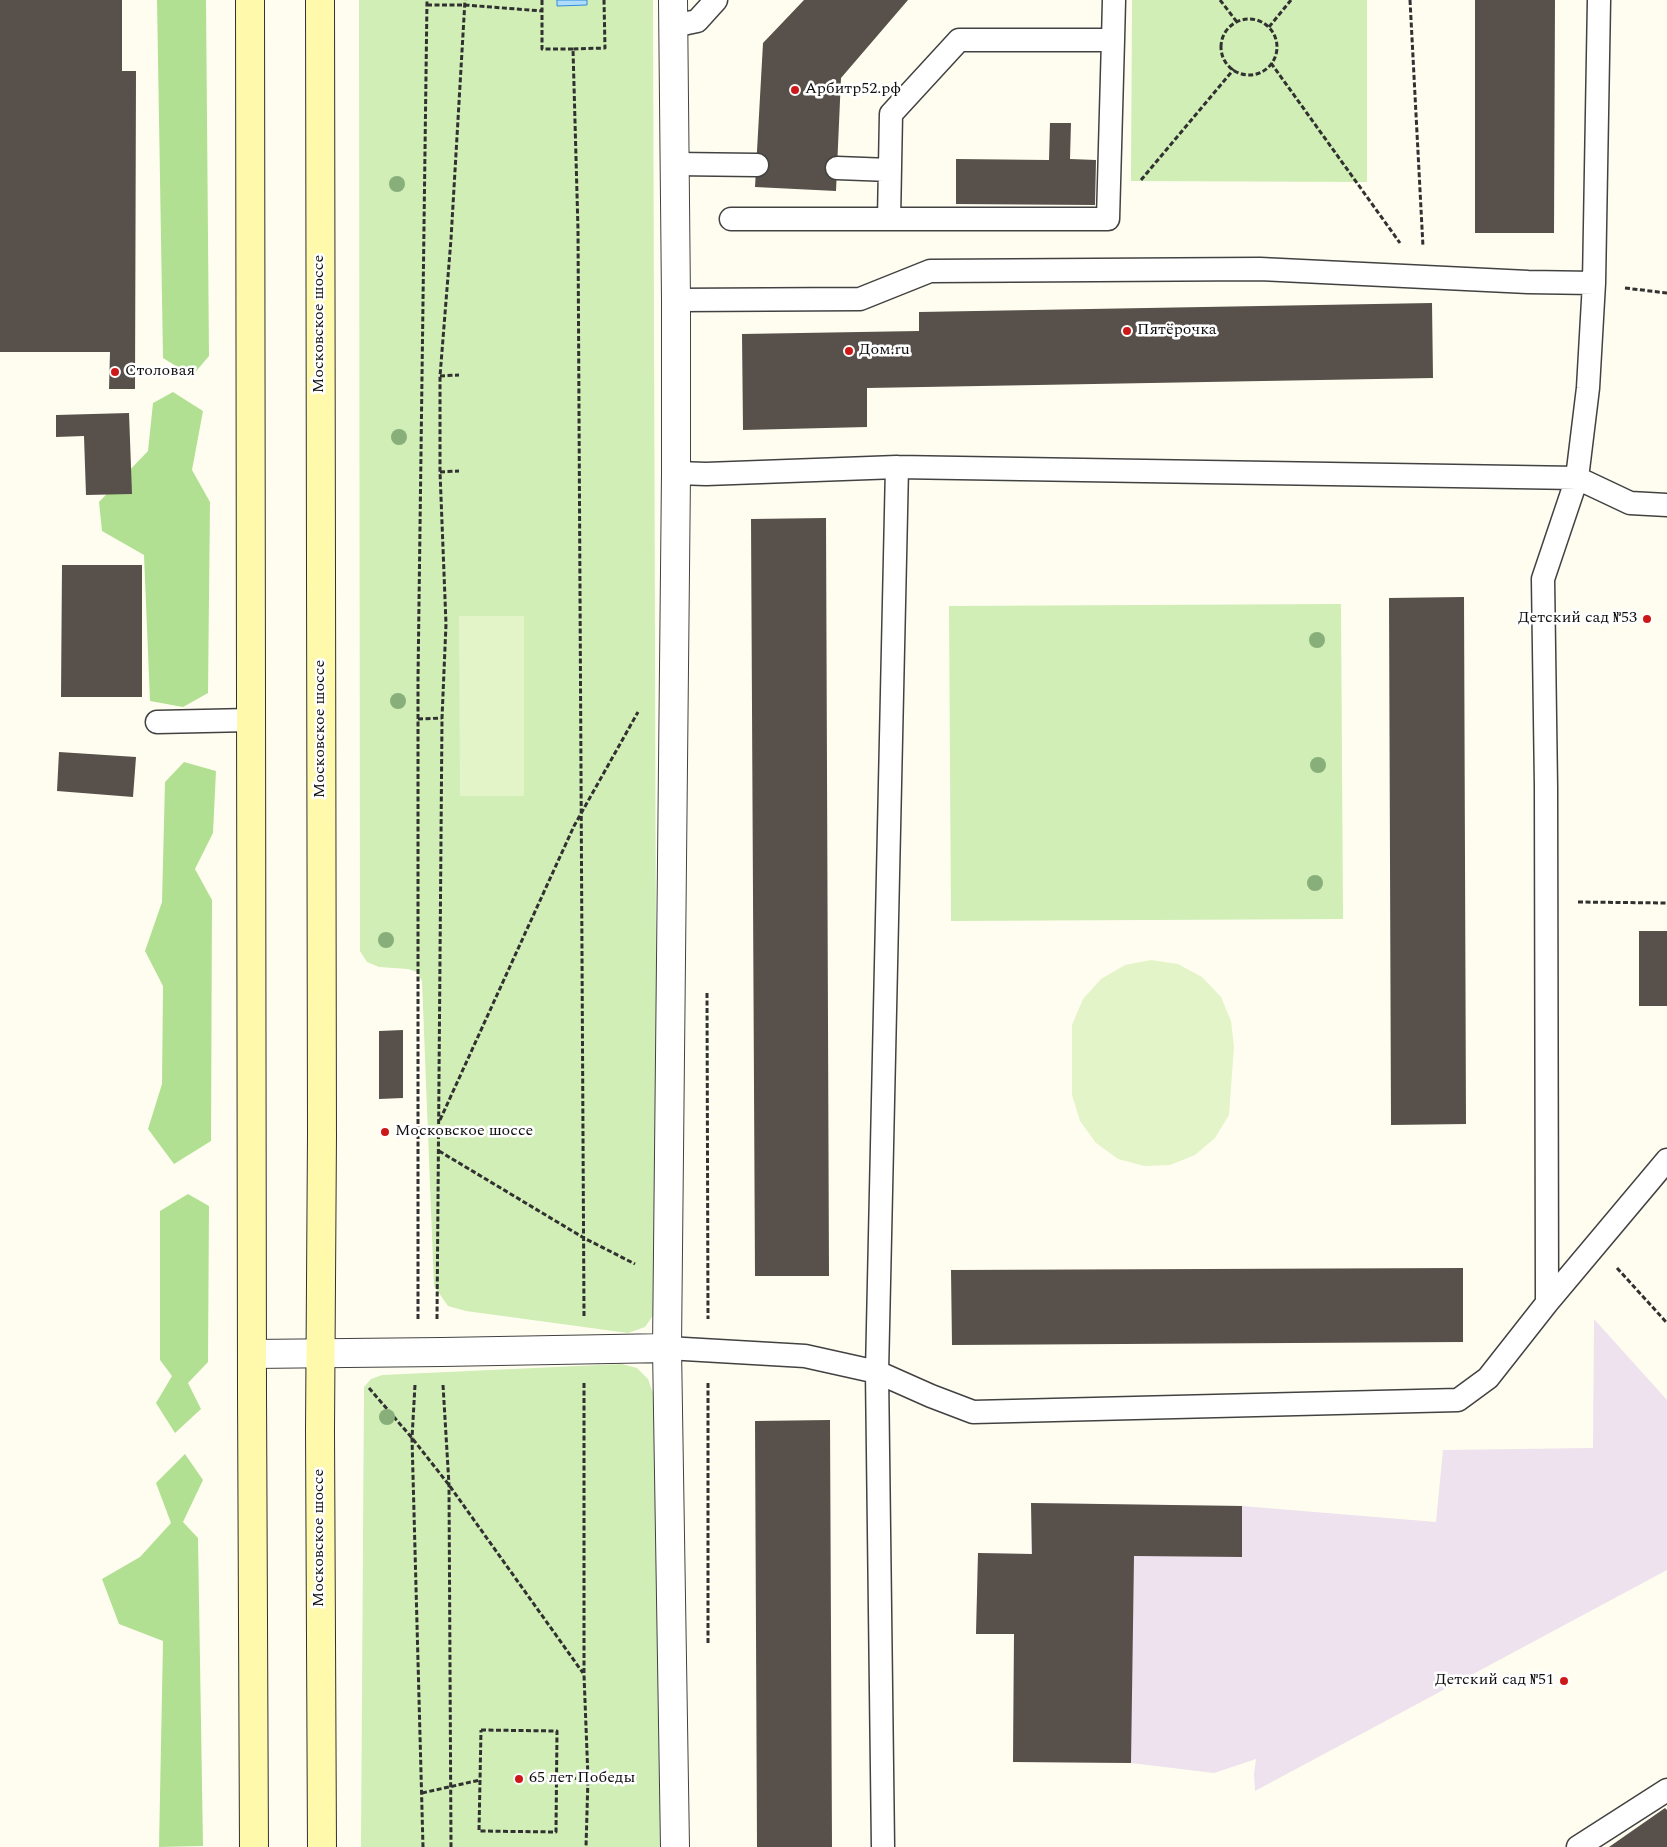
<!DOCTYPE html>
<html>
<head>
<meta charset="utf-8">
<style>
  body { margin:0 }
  canvas { display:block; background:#fffdf0 }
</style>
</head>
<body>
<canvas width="1667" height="1847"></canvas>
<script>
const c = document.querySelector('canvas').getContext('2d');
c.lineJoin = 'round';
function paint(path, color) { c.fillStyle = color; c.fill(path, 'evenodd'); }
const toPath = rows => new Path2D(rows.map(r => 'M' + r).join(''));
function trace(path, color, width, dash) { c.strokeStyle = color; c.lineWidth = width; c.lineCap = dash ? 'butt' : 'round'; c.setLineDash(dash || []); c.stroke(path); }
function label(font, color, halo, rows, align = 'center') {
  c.font = font + ' Spectral,serif'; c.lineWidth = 5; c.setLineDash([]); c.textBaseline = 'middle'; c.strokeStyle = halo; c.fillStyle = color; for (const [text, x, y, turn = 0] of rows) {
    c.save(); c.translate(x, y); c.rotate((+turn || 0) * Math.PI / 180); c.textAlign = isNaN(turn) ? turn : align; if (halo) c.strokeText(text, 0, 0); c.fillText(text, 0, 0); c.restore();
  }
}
paint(toPath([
  [1594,1319,1667,1400,1667,1570,1255,1791,1254,1774,1256,1759,1214,1773,1131,1763,1013,1762,1014,1634,976,1634,978,1553,1031,1554,1031,1503,1242,1506,1436,1522,1443,1450,1593,1448]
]), '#ede2ee');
paint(toPath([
  [359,0,653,0,657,1299,654,1314,645,1327,628,1333,466,1311,448,1306,434,1286,422,981,417,972,408,969,379,967,367,962,360,951],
  [1132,0,1367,0,1367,182,1131,181],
  [1341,604,1343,919,951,921,949,606],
  [622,1364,637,1368,648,1379,654,1396,661,1847,361,1847,364,1387,371,1379,382,1375]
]), '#d0eeb5');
paint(toPath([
  [157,0,206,0,209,356,192,376,163,358],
  [173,392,203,411,192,470,210,502,208,693,183,707,150,701,144,555,102,531,99,502,148,451,153,403],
  [184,762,216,771,213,833,195,869,212,900,211,1141,174,1164,148,1129,162,1084,163,986,145,951,162,902,165,782],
  [188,1194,209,1206,208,1362,188,1383,201,1409,175,1433,156,1403,172,1376,160,1360,160,1211],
  [185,1454,203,1480,183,1522,198,1538,203,1846,159,1847,163,1641,119,1624,102,1579,140,1557,171,1523,156,1483]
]), '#b2e093');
paint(toPath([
  [459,616,524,616,524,796,460,796],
  [1151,960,1178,964,1202,977,1221,997,1231,1021,1234,1047,1229,1115,1215,1138,1195,1155,1170,1165,1144,1166,1118,1159,1096,1143,1080,1121,1072,1095,1072,1025,1083,999,1101,979,1125,965]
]), '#e3f4c8');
const water = toPath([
  [557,0,587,0,587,5,557,6,557,0]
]);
paint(water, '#afdcfc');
trace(water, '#2f8eda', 1);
paint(toPath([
  [0,0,122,0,122,71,136,71,135,389,109,389,110,352,0,352],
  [804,0,908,0,841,78,836,191,755,187,763,43],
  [1475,0,1555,0,1554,233,1475,233],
  [1050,123,1071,123,1070,159,1096,160,1095,205,956,204,956,159,1049,160],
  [1432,303,1433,378,867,388,867,427,743,430,742,334,919,331,919,312],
  [129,413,132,494,86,495,84,436,56,437,56,415],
  [826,518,829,1276,755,1276,751,519],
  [62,565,142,565,142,697,61,697],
  [1464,597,1466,1124,1391,1125,1389,598],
  [59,752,136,757,133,797,57,791],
  [1639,931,1667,931,1667,1006,1639,1006],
  [403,1030,403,1098,379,1099,379,1031],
  [1463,1268,1463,1342,952,1345,951,1270],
  [830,1420,832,1847,757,1847,755,1421],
  [1031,1503,1242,1506,1242,1557,1134,1556,1131,1763,1013,1762,1014,1634,976,1634,978,1553,1032,1554],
  [1665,1808,1667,1810,1667,1847,1609,1847]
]), '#58504a');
const service = toPath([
  [673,26,697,21,716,0],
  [675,164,757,165],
  [837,168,890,170],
  [731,219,1108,219,1113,40],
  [889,219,891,114,959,40,1113,40,1114,0],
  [676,300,860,299,930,271,1260,269,1528,282,1594,283],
  [676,473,706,474,897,467,1577,478,1630,503,1667,505],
  [157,722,250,720],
  [1547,1303,1546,787,1543,579,1577,478,1588,388,1594,283,1599,0],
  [667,1348,805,1356,877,1372,931,1396,973,1412,1458,1400,1488,1378,1547,1303,1667,1160],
  [883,1847,877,1372,897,467],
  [1578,1847,1667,1790]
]);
const minor = toPath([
  [673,0,676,300,676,473,667,1348,675,1847],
  [252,1354,442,1352,667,1348]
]);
const secondary = toPath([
  [250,0,252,1392,254,1847],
  [320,0,322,1134,320,1430,322,1847]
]);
trace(service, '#424242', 25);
trace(minor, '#424242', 30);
trace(secondary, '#313131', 30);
trace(toPath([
  [542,0,542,49,573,49],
  [1220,0,1237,22],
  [1410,0,1423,247],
  [427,5,465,5,542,11],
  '1221 47a28 28 0 1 1 56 0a28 28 0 1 1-56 0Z',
  [1269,27,1291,0],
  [1271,63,1400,243],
  [1141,180,1234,69],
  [1625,288,1667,293],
  [440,376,459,375],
  [440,472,459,471],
  [418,719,442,718],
  [1578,902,1667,903],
  [707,993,708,1319],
  [440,1120,574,826,638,712],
  [439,1151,584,1238,635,1264],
  [1617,1268,1667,1323],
  [584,1316,578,230,573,49,605,48,604,0],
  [418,1319,418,679,427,0],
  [437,1319,442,718,446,624,440,472,440,376,451,239,465,0],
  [584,1383,584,1675,588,1778,586,1847],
  [708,1383,708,1644],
  [415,1385,412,1438,423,1847],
  [443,1385,449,1485,451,1847],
  [369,1388,412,1438,449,1485,583,1673],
  [481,1730,557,1731,556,1832,479,1831,481,1730],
  [556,1779,588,1778],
  [422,1793,480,1780]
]), '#313131', 3, [5, 2.5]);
trace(service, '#fff', 22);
trace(minor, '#fff', 28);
trace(secondary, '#fff9ab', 28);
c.fillStyle = '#88ae79';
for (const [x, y] of [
  [397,184],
  [399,437],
  [1317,640],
  [398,701],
  [1318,765],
  [1315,883],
  [386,940],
  [387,1417]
]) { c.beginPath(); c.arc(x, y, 8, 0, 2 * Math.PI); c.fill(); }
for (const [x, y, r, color] of [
  [795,90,5,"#cd1819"],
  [1127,331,5,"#cd1819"],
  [849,351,5,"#cd1819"],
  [115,372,5,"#cd1819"],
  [1647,619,5,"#cd1819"],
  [385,1132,5,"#cd1819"],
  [1564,1681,5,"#cd1819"],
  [519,1779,5,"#cd1819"]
]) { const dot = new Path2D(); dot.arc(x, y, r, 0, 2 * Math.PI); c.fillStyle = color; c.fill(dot); trace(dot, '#fff', 2); }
label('16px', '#0f0f0f', '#fff', [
  ["Арбитр52.рф",805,90],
  ["Пятёрочка",1137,331],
  ["Дом.ru",859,351],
  ["Столовая",125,372],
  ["Детский сад №53",1637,619,"right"],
  ["Московское шоссе",395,1132],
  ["Детский сад №51",1554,1681,"right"],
  ["65 лет Победы",529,1779]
], 'left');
label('16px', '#0f0f0f', '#fff', [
  ["Московское шоссе",320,324,-90],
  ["Московское шоссе",321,729,-90],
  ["Московское шоссе",320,1538,-90]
]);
</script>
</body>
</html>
